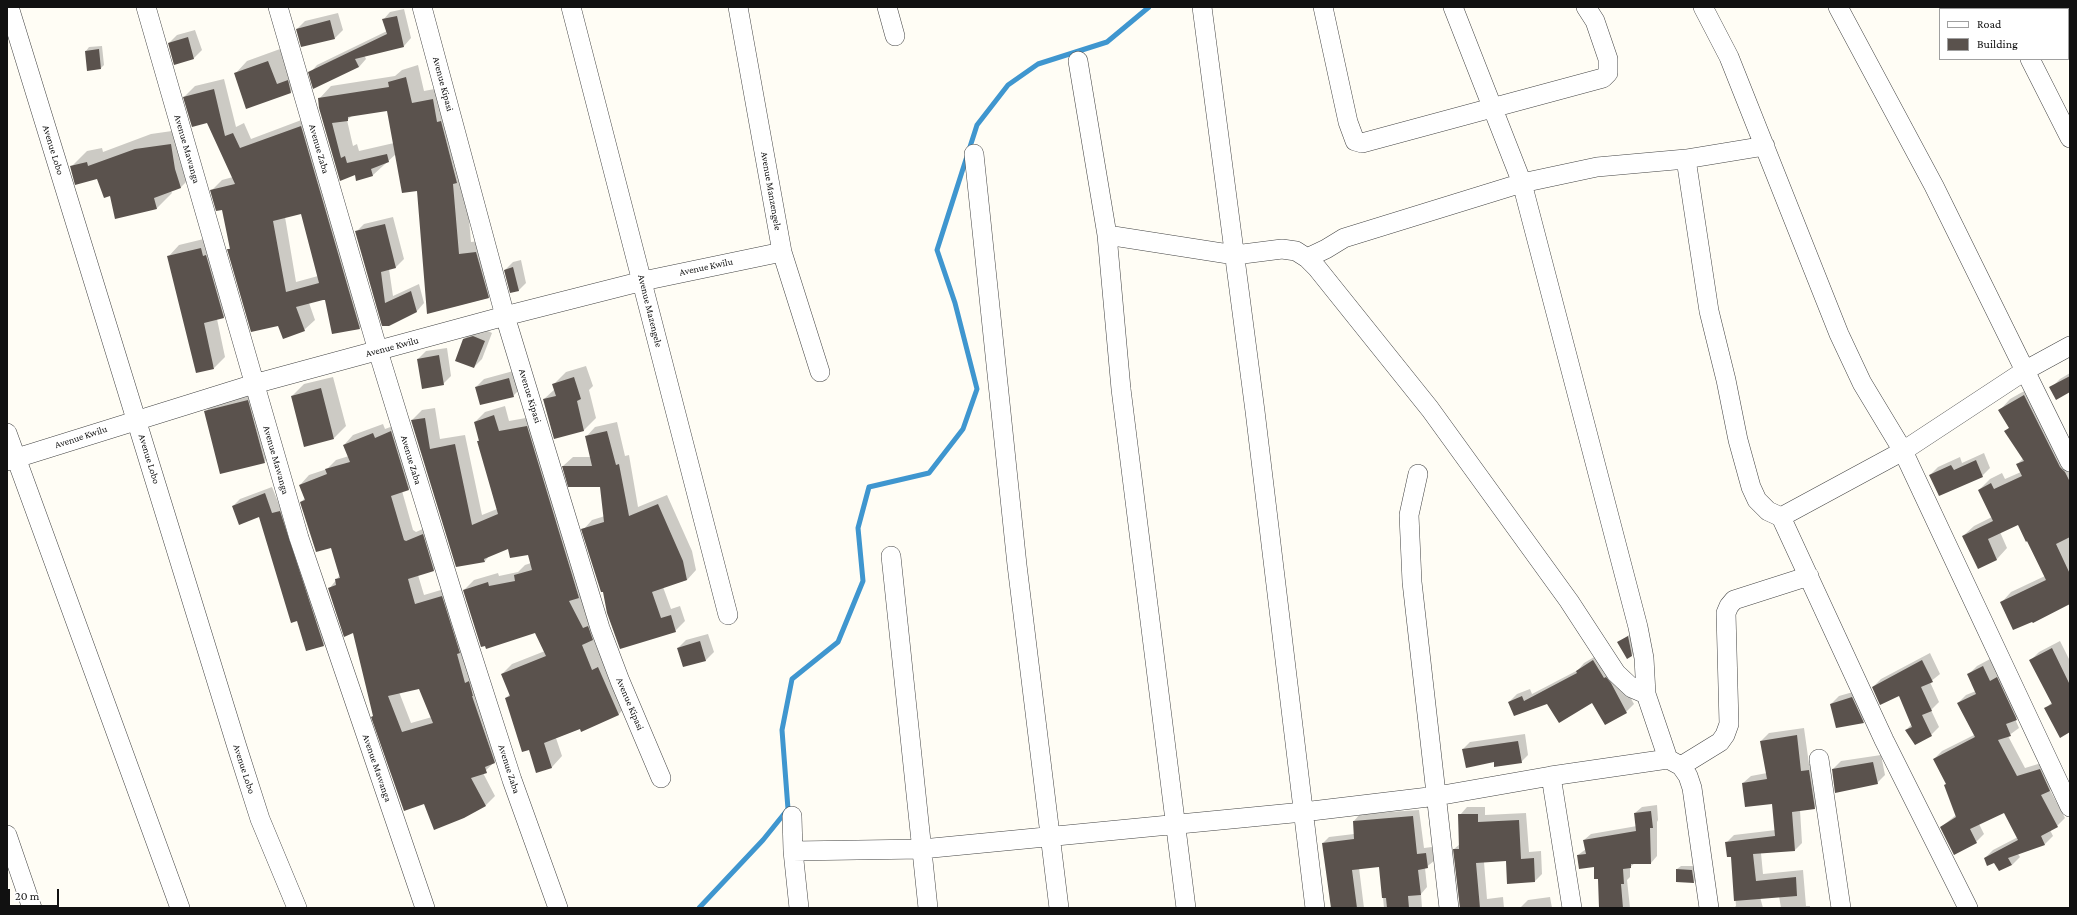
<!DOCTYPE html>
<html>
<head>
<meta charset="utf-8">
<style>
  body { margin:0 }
  #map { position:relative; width:2077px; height:915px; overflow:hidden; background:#fffdf5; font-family:"Crimson Pro",serif }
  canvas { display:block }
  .frame { position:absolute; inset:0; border:8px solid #111; pointer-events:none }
  .legend { position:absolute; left:1939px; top:8px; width:130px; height:52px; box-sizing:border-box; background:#fff; border:1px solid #a0a0a0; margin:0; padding:5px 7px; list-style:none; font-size:12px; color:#111 }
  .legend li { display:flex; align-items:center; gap:8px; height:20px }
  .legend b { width:20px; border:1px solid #a0a0a0 }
  .scale { position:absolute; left:8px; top:889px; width:51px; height:18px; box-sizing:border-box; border:2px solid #111; border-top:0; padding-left:5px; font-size:12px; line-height:14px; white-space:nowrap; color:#111; -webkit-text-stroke:3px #fff; paint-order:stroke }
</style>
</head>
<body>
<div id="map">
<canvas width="2077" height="915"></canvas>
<div class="frame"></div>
<ul class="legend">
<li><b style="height:5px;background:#fff"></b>Road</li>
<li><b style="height:11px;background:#5a524d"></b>Building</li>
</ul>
<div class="scale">20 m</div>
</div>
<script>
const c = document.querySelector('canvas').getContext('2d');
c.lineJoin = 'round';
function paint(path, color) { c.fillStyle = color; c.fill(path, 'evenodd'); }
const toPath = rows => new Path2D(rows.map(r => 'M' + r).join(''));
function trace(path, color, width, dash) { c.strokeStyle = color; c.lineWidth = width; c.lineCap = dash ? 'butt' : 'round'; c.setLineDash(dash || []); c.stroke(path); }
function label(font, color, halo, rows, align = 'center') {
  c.font = font + ' "Crimson Pro",serif'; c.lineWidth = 4; c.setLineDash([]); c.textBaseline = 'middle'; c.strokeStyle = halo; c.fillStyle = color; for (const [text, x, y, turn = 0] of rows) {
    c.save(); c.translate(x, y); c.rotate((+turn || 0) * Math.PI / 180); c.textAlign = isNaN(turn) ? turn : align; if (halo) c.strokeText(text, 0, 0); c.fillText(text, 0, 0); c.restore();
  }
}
paint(toPath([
  [404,9,411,38,404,46,364,55,366,59,359,67,310,73,317,65,387,31,383,20,390,12],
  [338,13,343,30,335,38,297,29,305,21],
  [195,30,202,50,194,58,175,64,169,43,177,35],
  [102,46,104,65,101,68,86,51,89,47],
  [280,49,289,72,303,80,291,92,247,108,235,74,247,61],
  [418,65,424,91,445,87,465,174,471,242,489,240,501,286,488,298,428,313,418,190,396,154,373,175,355,174,341,179,319,99,331,86,395,76,402,70],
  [388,110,394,143,359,151,357,144,353,146,347,120,353,115],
  [224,79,236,127,244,123,251,139,312,116,370,317,360,328,326,300,323,299,309,303,315,320,304,330,278,324,228,250,230,248,223,208,211,191,222,180,233,177,207,122,184,97,195,86],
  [302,213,318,276,296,282,285,217],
  [186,129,196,172,181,187,171,191,172,193,157,208,116,218,110,194,98,178,71,167,87,151,102,148,103,152,151,134],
  [393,217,404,259,396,267,389,269,393,296,419,284,424,303,417,311,388,325,356,232,364,224],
  [212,237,235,306,224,317,217,319,225,357,214,368,168,257,179,245],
  [521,260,526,283,518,291,505,270,513,262],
  [482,328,492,333,482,359,474,367,464,339,472,331],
  [447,348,451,376,443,384,418,359,426,351],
  [586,366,593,386,589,390,596,418,583,431,544,399,555,389,553,385,566,372],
  [517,370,521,388,513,396,476,387,484,379],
  [2070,373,2070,391,2052,387,2060,379],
  [333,377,346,426,334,438,292,396,304,384],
  [2035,385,2070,453,2070,589,2001,603,2011,592,2045,576,2018,524,2000,532,2007,548,1997,559,1979,567,1963,536,1974,526,1992,517,1979,490,1990,479,2002,473,2005,479,2021,472,2017,464,2024,458,2006,431,2010,427,2000,410,2010,399],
  [260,388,276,450,264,462,206,411,218,399],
  [505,406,509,421,537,416,602,629,593,638,602,660,629,703,619,714,582,731,581,728,556,738,562,756,552,767,537,772,530,748,506,698,510,694,502,674,512,664,545,651,536,632,464,590,474,580,498,573,499,576,518,572,525,565,531,563,529,554,509,547,490,555,485,561,412,420,422,410,435,408,440,439,465,435,482,515,497,509,478,441,480,439,475,422,485,412],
  [617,422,625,456,629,455,638,507,667,495,692,551,696,570,687,580,663,587,671,609,680,606,685,621,675,631,604,590,583,530,592,520,605,516,601,486,563,466,573,457,591,457,586,437,595,427],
  [401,423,418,480,409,489,402,491,413,530,416,532,432,525,443,561,434,570,418,575,424,595,451,587,504,753,483,773,495,796,486,805,463,817,424,802,374,715,354,631,329,589,340,575,332,547,301,502,305,498,300,485,309,475,327,469,336,460,349,456,344,445,353,435,383,424,385,429],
  [420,687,432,717,411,723,399,692],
  [1984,453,1990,468,1982,476,1930,475,1938,467,1960,457,1962,463],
  [272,487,280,507,287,505,331,638,324,645,298,620,260,516,233,506,240,499],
  [1632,633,1636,651,1632,655,1619,642],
  [708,634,714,652,706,660,683,666,678,648,686,640],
  [2060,641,2070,661,2070,730,2045,709,2052,702,2031,660,2039,652],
  [1601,653,1618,675,1634,704,1626,712,1606,724,1593,702,1509,702,1517,694,1530,689,1532,694,1578,670,1584,663],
  [1930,653,1940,674,1930,682,1939,702,1931,710,1939,727,1931,735,1906,730,1912,724,1900,695,1873,687,1881,679],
  [1992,658,2024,711,2015,719,2019,728,2008,736,2025,768,2048,761,2058,782,2050,790,2065,818,2057,826,2050,830,2053,836,2045,844,2018,854,2020,857,2012,865,1995,862,1985,858,1993,850,2018,837,2005,812,1979,824,1984,834,1976,842,1941,827,1956,815,1947,783,1934,759,1942,751,1974,735,1958,703,1966,695,1976,691,1969,674,1977,666],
  [1860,690,1871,714,1863,722,1831,704,1839,696],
  [1804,728,1809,764,1817,763,1822,800,1815,808,1800,810,1802,843,1795,850,1761,853,1763,874,1803,870,1806,906,1810,906,1810,908,1781,908,1779,896,1760,897,1763,908,1734,908,1736,906,1732,856,1726,843,1734,835,1776,830,1773,803,1743,783,1751,776,1767,773,1761,741,1769,733],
  [1525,734,1528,755,1521,762,1495,761,1463,749,1470,742],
  [1881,755,1885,775,1877,783,1833,769,1841,761],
  [1657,805,1658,820,1657,822,1657,856,1651,863,1635,863,1630,867,1630,877,1627,880,1630,908,1600,908,1599,878,1595,866,1578,855,1586,849,1584,840,1591,834,1637,826,1635,813,1642,807],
  [1467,807,1485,807,1485,815,1526,813,1529,852,1541,851,1542,874,1535,881,1507,860,1484,862,1487,899,1503,897,1504,908,1460,908,1454,849,1460,844,1460,815],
  [1419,810,1424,848,1432,847,1434,861,1425,868,1427,887,1421,894,1422,908,1384,908,1380,866,1359,868,1364,908,1332,908,1323,843,1329,837,1354,834,1354,821,1360,814],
  [1681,866,1696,866,1697,878,1694,882,1677,869],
  [1550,897,1552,908,1520,908,1528,900]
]), '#0003');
trace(toPath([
  [699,908,763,840,788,809,782,730,792,679,838,642,863,581,858,528,869,487,929,473,963,429,977,389,955,303,937,250,977,125,1008,85,1038,64,1107,42,1149,7]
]), '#3f96cf', 5);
paint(toPath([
  [397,16,404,47,355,59,359,67,313,89,308,72,387,34,382,19],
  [330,20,335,39,301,47,296,29],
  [188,37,194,59,174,65,168,43],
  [99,49,101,69,87,71,85,51],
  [268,61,277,84,288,80,291,93,246,109,234,73],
  [406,77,412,103,433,99,437,122,441,121,457,183,453,184,459,254,476,252,489,298,427,314,417,191,402,193,387,111,348,117,348,121,332,123,341,158,345,156,347,163,387,154,389,162,371,169,373,176,356,181,355,175,340,181,319,108,318,98,389,87,388,82],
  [214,89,225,136,233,133,240,148,301,126,360,329,332,334,325,300,323,300,296,307,305,331,283,339,278,326,251,332,227,249,230,249,222,210,216,211,210,190,235,184,207,123,192,127,183,97],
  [301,214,319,283,286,292,273,221],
  [171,144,175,169,181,188,154,198,157,209,115,219,110,196,104,198,97,179,75,185,70,166,87,162,88,166,135,149],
  [385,224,396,268,381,272,385,303,411,291,417,312,389,326,382,326,355,231],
  [201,248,203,256,206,255,224,318,204,323,214,369,196,373,167,256],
  [513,267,519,291,510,293,504,270],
  [473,336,485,341,474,368,455,361,463,339],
  [439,355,444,385,422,389,417,359],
  [2070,376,2070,392,2056,400,2049,387],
  [574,377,581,399,577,401,584,431,554,439,543,399,556,396,552,384],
  [509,378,514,397,480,405,475,387],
  [321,388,334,439,304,447,291,396],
  [2024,395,2060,467,2065,472,2070,482,2070,537,2056,544,2070,574,2070,604,2033,623,2032,622,2013,630,2000,602,2046,580,2027,541,2026,542,2018,525,1988,539,1997,560,1978,569,1962,536,1993,521,1978,490,1991,483,1994,489,2022,476,2016,464,2024,461,2004,431,2009,428,1998,410],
  [248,400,265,463,220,474,204,411],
  [494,415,499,431,527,426,579,598,569,601,583,628,588,626,593,640,582,645,592,670,598,667,619,715,581,732,580,729,544,743,552,768,536,773,529,750,522,752,505,698,510,696,501,674,546,656,535,633,486,649,485,646,481,647,463,590,488,582,489,586,515,581,514,575,532,570,528,555,510,558,508,549,484,559,485,562,456,567,411,420,425,418,430,449,455,444,472,525,498,514,477,441,479,441,474,422],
  [391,431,409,490,391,496,404,540,406,541,423,534,434,571,408,579,415,604,442,596,460,653,457,654,465,683,469,681,473,696,472,696,495,763,485,767,487,773,471,778,486,806,464,818,434,830,424,804,404,811,371,717,373,716,353,633,344,637,328,588,336,585,335,579,340,578,331,548,316,552,300,502,305,500,299,485,327,474,325,469,350,462,343,445,373,433,375,438],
  [419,689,433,723,402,732,388,696],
  [607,431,616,465,619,464,629,516,658,504,683,561,687,580,652,592,661,618,671,615,676,632,620,649,607,613,603,592,601,592,581,529,604,522,600,487,568,487,562,466,592,466,585,436],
  [1976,460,1983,477,1939,496,1929,475,1951,465,1954,470],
  [265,493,272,513,280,511,324,646,306,651,297,621,291,623,259,517,239,525,232,506],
  [1628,636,1632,656,1627,659,1617,642],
  [700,641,706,661,683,667,677,648],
  [2052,648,2070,685,2070,732,2060,738,2044,708,2052,704,2029,660],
  [1593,660,1604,678,1606,677,1611,683,1627,713,1605,725,1592,703,1559,723,1547,704,1514,716,1508,702,1522,696,1524,701,1577,673,1576,671],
  [1922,660,1933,682,1921,687,1932,711,1922,715,1932,736,1915,745,1905,730,1912,727,1899,696,1880,705,1872,687],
  [1983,666,1990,681,1997,677,2017,720,2006,724,2011,736,1998,740,2017,776,2040,769,2050,791,2041,795,2058,827,2041,836,2045,845,2008,858,2012,865,1999,871,1994,863,1987,866,1984,858,2018,840,2004,813,1970,829,1977,843,1954,855,1940,827,1956,817,1944,785,1946,784,1933,759,1975,737,1957,703,1976,694,1967,674],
  [1852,697,1864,723,1836,728,1830,704],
  [1797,735,1801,771,1809,770,1815,809,1792,812,1795,851,1753,854,1756,881,1796,877,1797,896,1734,901,1731,857,1727,857,1725,842,1775,836,1772,804,1745,807,1742,783,1767,779,1760,741],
  [1518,741,1522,763,1494,767,1494,762,1466,768,1462,749],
  [1873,762,1878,784,1835,793,1832,769],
  [1651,811,1653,828,1650,828,1651,864,1631,864,1631,868,1623,869,1624,884,1621,884,1623,908,1599,908,1598,879,1594,879,1594,867,1579,869,1577,855,1586,854,1583,840,1636,831,1634,813],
  [1458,814,1478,814,1478,822,1519,820,1521,859,1534,858,1535,882,1507,884,1506,861,1476,863,1480,908,1460,908,1453,849,1459,849],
  [1413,816,1417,854,1426,853,1428,868,1418,870,1421,895,1408,896,1409,908,1387,908,1386,898,1382,898,1379,867,1352,870,1357,908,1331,908,1322,843,1354,839,1353,821],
  [1676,869,1692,870,1694,883,1676,882]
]), '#5a524d');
const minor = toPath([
  [9,7,237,747,260,819,297,908],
  [146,7,299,538,425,908],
  [278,7,378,351,461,621,512,780,558,908],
  [422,7,505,316,600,628,620,681,661,778],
  [571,7,728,615],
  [738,7,782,252,820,372],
  [887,7,895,36],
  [1202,7,1255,411,1315,908],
  [1323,7,1348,122,1355,141,1362,143,1603,78,1608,73,1608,59,1595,21,1586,7],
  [1453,7,1522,183,1638,627,1644,658,1646,694,1668,759,1681,766,1688,776,1692,788,1709,908],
  [1703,7,1729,57,1839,334,1862,383,1903,451,2070,807],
  [1838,7,1934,186,2070,462],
  [2003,7,2004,9],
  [2030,59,2070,138],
  [1078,61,1107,235,1121,389,1186,908],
  [974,154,1017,565,1059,908],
  [1686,159,1709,311,1726,380,1738,440,1751,487,1757,500,1768,511,1781,517,1884,740,1968,908],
  [1107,235,1235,255,1282,249,1296,251,1307,258,1317,268,1430,409,1569,601,1616,673,1632,688,1646,694],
  [1307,258,1326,249,1344,238,1522,183,1597,167,1686,159,1765,146],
  [7,433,180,908],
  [7,461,254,384,505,316,643,281,782,252],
  [1418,474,1409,515,1412,582,1449,908],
  [1781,517,1903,451,2026,370,2070,346],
  [891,556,928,908],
  [1819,759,1841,908],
  [1681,766,1720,742,1725,735,1729,724,1726,613,1729,606,1734,600,1809,576],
  [1551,776,1572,908],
  [792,816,793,851,799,908],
  [7,835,32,908],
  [793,851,922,849,1303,812,1437,796,1551,776,1668,759]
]);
trace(minor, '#444', 20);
trace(minor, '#fff', 19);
label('10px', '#111', '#fff', [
  ["Avenue Kipasi",443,84,75],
  ["Avenue Mawanga",187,149,74],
  ["Avenue Zaba",319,149,74],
  ["Avenue Lobo",53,150,73],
  ["Avenue Manzengele",771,191,80],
  ["Avenue Kwilu",706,267,-12],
  ["Avenue Mazengele",650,311,76],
  ["Avenue Kwilu",392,347,-15],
  ["Avenue Kipasi",530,396,73],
  ["Avenue Kwilu",81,437,-18],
  ["Avenue Lobo",149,459,73],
  ["Avenue Mawanga",276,460,74],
  ["Avenue Zaba",411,460,73],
  ["Avenue Kipasi",630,704,67],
  ["Avenue Mawanga",377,768,71],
  ["Avenue Lobo",244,769,72],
  ["Avenue Zaba",509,769,72]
]);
</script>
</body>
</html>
